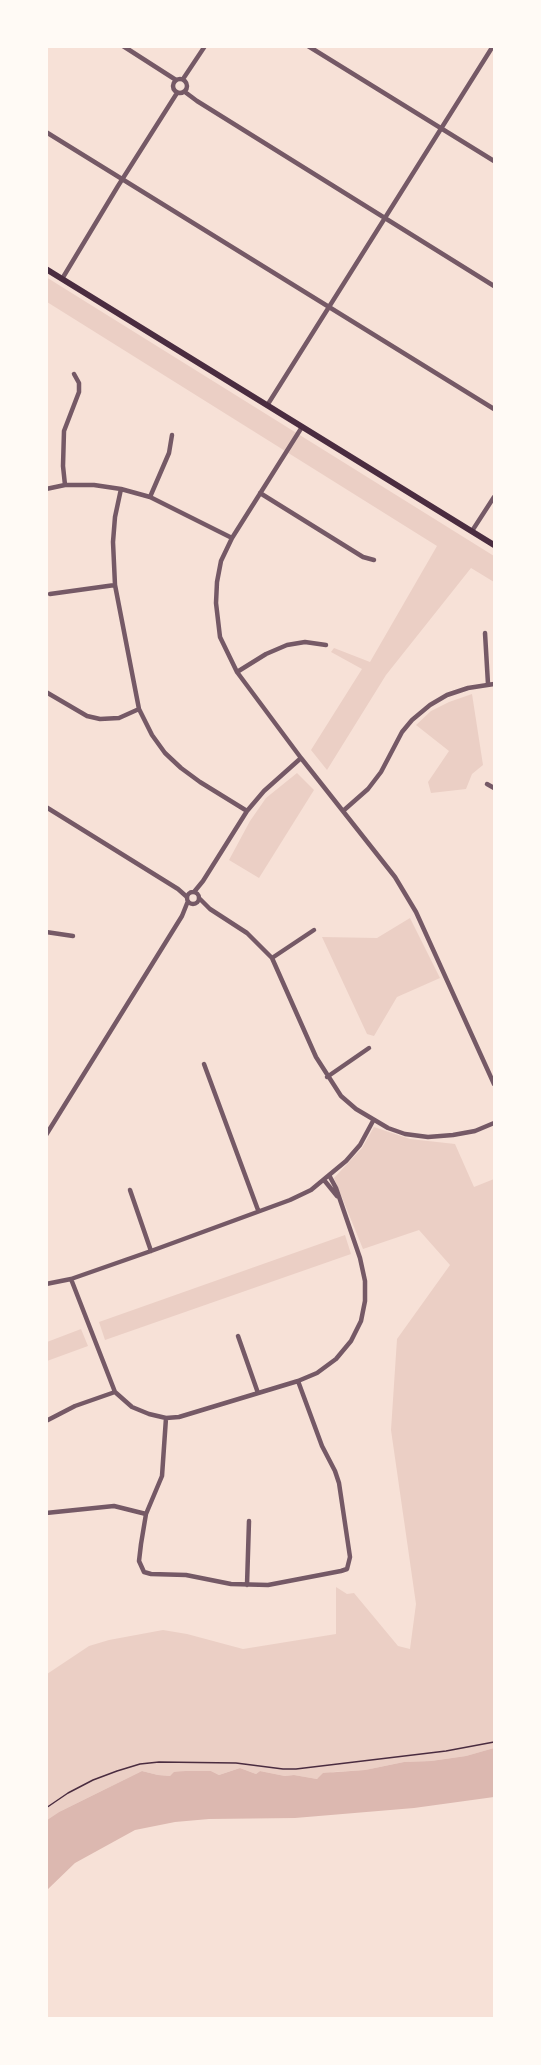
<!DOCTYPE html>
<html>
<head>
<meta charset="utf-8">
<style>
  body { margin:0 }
  #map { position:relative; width:541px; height:2065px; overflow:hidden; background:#f7e1d7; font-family:Arial,sans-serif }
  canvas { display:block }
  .frame { position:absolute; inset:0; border:48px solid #fffaf5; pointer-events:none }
</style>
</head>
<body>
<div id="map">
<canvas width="541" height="2065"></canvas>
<div class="frame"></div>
</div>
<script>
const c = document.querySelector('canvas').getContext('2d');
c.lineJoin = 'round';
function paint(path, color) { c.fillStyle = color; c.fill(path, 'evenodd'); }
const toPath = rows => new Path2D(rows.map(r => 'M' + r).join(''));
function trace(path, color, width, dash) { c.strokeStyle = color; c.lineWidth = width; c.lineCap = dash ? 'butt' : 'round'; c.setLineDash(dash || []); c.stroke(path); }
paint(toPath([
  [46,277,494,556,494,582,471,568,386,675,327,770,311,750,362,669,331,652,334,648,370,662,437,546,47,302],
  [472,694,483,765,472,774,466,789,431,793,428,782,449,751,416,725,431,711,449,702],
  [297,773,314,790,259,878,229,860,250,821,266,798],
  [410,918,440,978,397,997,374,1036,367,1034,322,937,377,938],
  [374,1127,410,1139,455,1144,474,1187,494,1179,494,1748,466,1756,431,1761,404,1762,365,1770,333,1772,317,1779,294,1775,285,1776,260,1771,256,1774,240,1768,219,1775,211,1771,185,1771,170,1776,158,1775,142,1771,59,1812,47,1820,47,1674,89,1646,109,1640,163,1630,187,1634,243,1649,336,1634,336,1587,347,1594,354,1593,398,1646,410,1649,416,1604,391,1430,397,1339,450,1265,419,1230,363,1249,334,1178,362,1148],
  [345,1235,351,1254,105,1340,99,1322],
  [81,1329,88,1346,47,1361,47,1342]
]), '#ebcfc5');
paint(toPath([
  [494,1748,494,1797,414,1808,295,1818,209,1819,175,1822,135,1830,75,1863,47,1890,47,1820,59,1812,142,1771,158,1775,170,1776,174,1772,185,1771,211,1771,219,1775,240,1768,256,1774,260,1771,285,1776,294,1775,317,1779,323,1773,365,1770,404,1762,431,1761,466,1756]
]), '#dcb8b0');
trace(toPath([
  [46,1808,68,1793,93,1780,117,1771,140,1764,159,1762,236,1763,283,1769,296,1769,446,1751,494,1742]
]), '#4a2c40', 1.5);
trace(toPath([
  [123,46,176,80],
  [308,46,494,161],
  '173 86a7 7 0 1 1 14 0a7 7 0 1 1-14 0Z',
  [183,79,205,46],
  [185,92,197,101,494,286],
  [46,132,494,409],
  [62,279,118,186,177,93],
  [268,404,493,46],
  [302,427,232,538,221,561,217,582,216,603,220,637,237,672,301,758,395,877,416,912,494,1084],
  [65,485,63,466,64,431,79,392,79,383,74,374],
  [46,489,65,485,94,485,121,489,150,497,232,538],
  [121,489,115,517,113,542,115,585,139,709,152,735,165,753,181,768,200,782,247,811],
  [260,493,363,557,374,560],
  [150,497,169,453,172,435],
  [472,531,494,497],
  [50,594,115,585],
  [485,633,488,684],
  [237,672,266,654,287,645,305,642,326,645],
  [46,692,87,716,100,719,119,718,139,709],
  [487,784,494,788],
  [46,807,178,889,187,897],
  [343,811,368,789,381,772,402,732,412,720,430,705,447,695,468,688,494,684],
  '187 898a6 6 0 1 1 12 0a6 6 0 1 1-12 0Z',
  [194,892,203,881,247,811,264,791,301,758],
  [200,899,210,909,247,933,272,958,316,1057,341,1096,356,1109,388,1128,405,1134,428,1137,453,1135,475,1131,494,1123],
  [46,932,73,936],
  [272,958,314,930],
  [204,1064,258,1210],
  [327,1077,369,1048],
  [46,1135,182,916,188,901],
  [324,1180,337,1196],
  [130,1190,151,1251],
  [71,1279,115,1392,132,1407,149,1414,166,1418,179,1417,298,1381,317,1373,336,1359,351,1341,361,1321,365,1301,365,1281,360,1258,336,1188,329,1175],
  [46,1284,71,1279,151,1251,290,1200,311,1190,346,1161,360,1145,373,1121],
  [238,1336,258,1393],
  [166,1418,162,1476,146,1514,141,1544,139,1561,144,1572,151,1574,186,1575,231,1584,268,1585,341,1571,347,1569,350,1557,339,1483,335,1471,322,1446,298,1381],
  [46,1421,75,1406,115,1392],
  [46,1513,114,1506,146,1514],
  [247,1585,249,1521]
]), '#755966', 4.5);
trace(toPath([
  [46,269,494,545]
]), '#4a2c40', 6);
</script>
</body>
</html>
